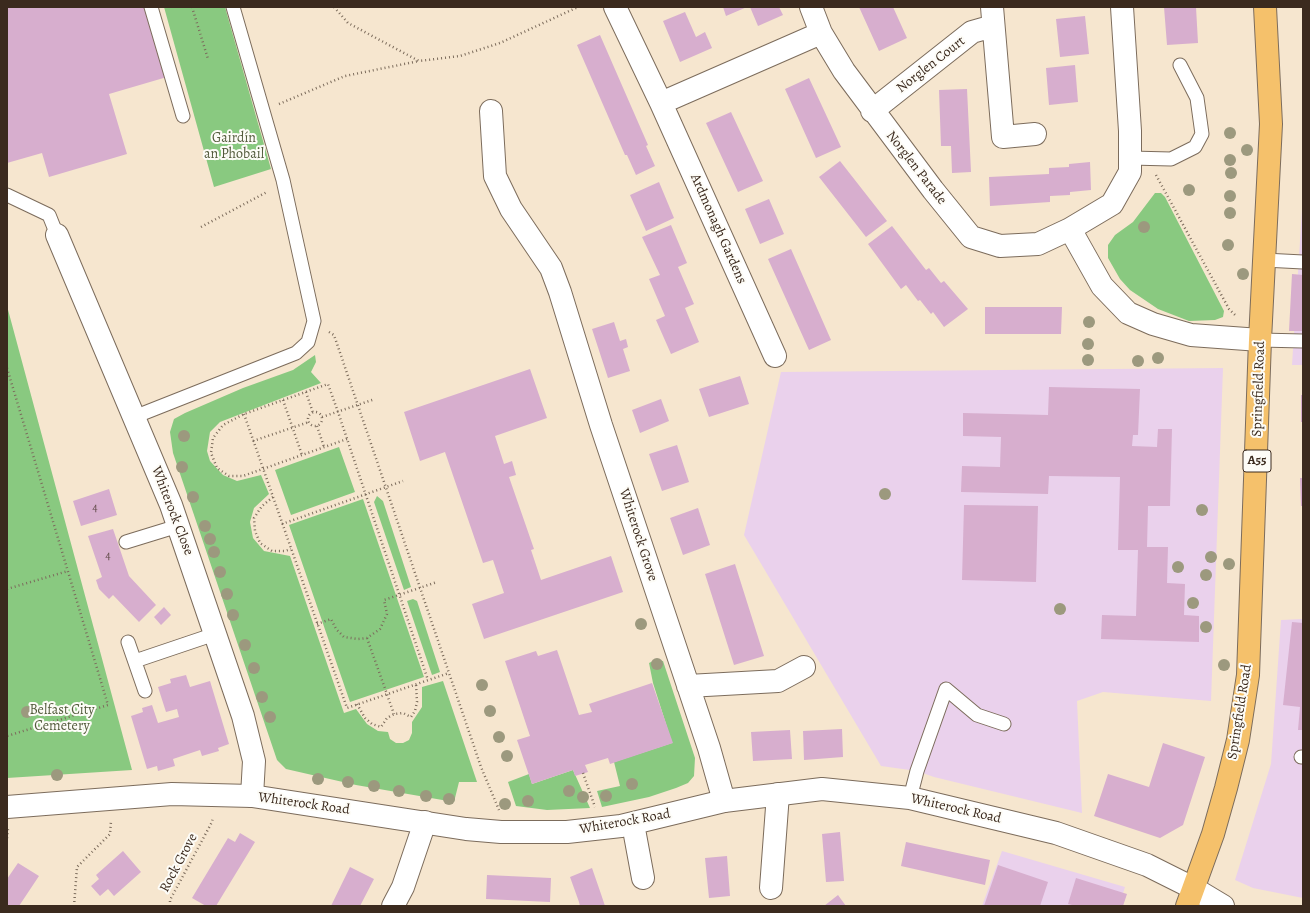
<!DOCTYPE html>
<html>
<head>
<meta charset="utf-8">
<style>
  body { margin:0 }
  #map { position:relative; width:1310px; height:913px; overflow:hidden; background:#f6e6cf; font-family:Alegreya,serif }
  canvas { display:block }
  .frame { position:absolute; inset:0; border:8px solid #3b2a1e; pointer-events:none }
</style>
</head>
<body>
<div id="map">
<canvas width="1310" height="913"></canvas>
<div class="frame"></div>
</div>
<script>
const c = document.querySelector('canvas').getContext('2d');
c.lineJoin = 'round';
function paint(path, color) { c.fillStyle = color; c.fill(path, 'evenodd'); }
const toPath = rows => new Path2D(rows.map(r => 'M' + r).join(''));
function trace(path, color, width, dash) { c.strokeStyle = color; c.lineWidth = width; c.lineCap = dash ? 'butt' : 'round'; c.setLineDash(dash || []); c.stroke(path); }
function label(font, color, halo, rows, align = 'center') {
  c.font = font + ' Alegreya,serif'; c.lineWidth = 4; c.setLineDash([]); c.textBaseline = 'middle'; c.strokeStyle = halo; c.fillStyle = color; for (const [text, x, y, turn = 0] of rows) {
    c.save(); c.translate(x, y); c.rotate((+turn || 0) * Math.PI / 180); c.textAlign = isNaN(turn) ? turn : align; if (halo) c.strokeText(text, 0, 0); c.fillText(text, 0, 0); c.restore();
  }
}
paint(toPath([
  [1302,210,1303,211,1303,365,1292,365],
  [1223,368,1211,701,1103,692,1077,701,1082,813,934,777,917,771,881,766,744,535,781,372],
  [1303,619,1303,898,1253,888,1235,880,1271,764,1281,620],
  [1002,851,1125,887,1119,906,982,906]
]), '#ead1ec');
paint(toPath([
  [164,7,225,7,271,169,214,187],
  [1155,193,1161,193,1165,197,1224,311,1223,317,1215,320,1189,321,1158,309,1130,290,1120,279,1108,258,1108,245,1115,235,1133,222],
  [7,306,132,770,7,778],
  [315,355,316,362,311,372,321,383,220,422,210,432,207,451,210,461,223,475,237,481,261,475,269,494,254,508,250,522,253,538,264,551,290,556,344,713,356,709,367,724,378,731,388,732,390,739,396,743,403,743,409,740,412,733,412,722,422,707,422,687,443,681,477,782,459,782,454,802,356,785,286,769,277,760,173,453,170,432,174,419,185,413,243,388,293,370],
  [339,447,355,492,291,515,275,470],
  [377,496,383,501,411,587,404,590,374,502],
  [363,499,424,677,350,702,289,525],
  [413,599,417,601,440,672,432,675,407,601],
  [655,660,663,661,695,758,694,776,688,783,676,788,649,797,602,807,597,791,620,786,614,762,672,743,653,683,649,663],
  [573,770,590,808,547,810,516,806,508,782,529,774,532,784]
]), '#89c980');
paint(toPath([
  [7,7,146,7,167,77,109,94,127,154,49,177,42,153,7,163],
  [723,7,747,7,726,16],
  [750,7,779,7,783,15,758,26],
  [859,7,893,7,907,38,879,51],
  [1164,7,1196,7,1198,43,1167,45],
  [685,12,696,37,705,32,712,48,680,62,663,21],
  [1085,16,1089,54,1060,57,1056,19],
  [600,35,648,145,646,146,655,166,636,175,627,155,625,155,577,45],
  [1075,65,1078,102,1049,105,1046,68],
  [809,78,841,147,816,158,785,89],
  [967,89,971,172,952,173,951,146,941,146,939,90],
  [731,112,763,181,738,192,706,123],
  [840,161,887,221,866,237,819,177],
  [1090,162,1091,190,1070,192,1070,195,1050,196,1050,202,990,206,989,177,1049,174,1049,168,1069,167,1069,164],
  [659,182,674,218,646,231,630,195],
  [769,199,784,234,760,244,745,209],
  [671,225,687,263,678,267,694,304,685,308,699,342,671,354,656,320,665,316,649,279,660,275,642,237],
  [892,226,926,270,929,268,941,283,944,281,968,309,944,327,933,312,931,314,920,300,918,301,906,285,901,289,868,244],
  [791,249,831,340,809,350,768,259],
  [1292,274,1303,275,1303,331,1289,331],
  [985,307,1062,307,1061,334,985,334],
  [614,322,620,341,626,339,628,347,623,349,630,371,608,378,592,329],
  [530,369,547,418,495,436,504,464,512,461,516,475,509,477,534,549,531,550,541,580,611,556,623,592,484,639,472,604,504,593,493,560,483,563,445,452,420,461,404,412],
  [740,376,749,404,709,417,699,389],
  [1049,387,1140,389,1138,435,1133,435,1132,446,1157,447,1158,429,1172,429,1170,506,1148,506,1147,547,1168,547,1167,583,1185,584,1184,615,1199,616,1199,642,1101,639,1102,615,1136,616,1138,550,1118,550,1120,477,1049,476,1048,494,961,492,962,466,1000,467,1001,437,963,436,963,413,1048,415],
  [1301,395,1303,395,1303,422,1301,422],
  [661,399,669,421,640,433,632,410],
  [677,445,689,482,662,491,649,454],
  [1300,478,1303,478,1303,506,1301,506],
  [109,489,117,515,81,526,73,501],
  [964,505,1038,506,1036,582,962,580],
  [698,508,710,545,683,555,670,518],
  [113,529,129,576,156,605,139,622,113,595,109,599,99,589,96,580,102,577,88,536],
  [735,564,764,656,734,665,705,574],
  [164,607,171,615,161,625,154,617],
  [1292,622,1303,623,1303,730,1298,730,1300,707,1283,705],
  [557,650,579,715,592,712,589,704,652,683,673,743,610,764,608,758,585,765,588,772,575,776,573,770,532,784,517,740,530,736,505,661,536,651,538,656],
  [186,675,190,687,210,681,229,744,218,748,219,751,202,756,200,750,173,759,175,766,158,771,157,766,147,769,131,716,143,712,142,708,152,705,158,723,179,717,177,709,166,712,158,687,171,683,170,679],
  [842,729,843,757,804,760,803,731],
  [790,730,792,759,753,761,751,732],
  [1163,743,1205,757,1183,825,1160,838,1094,816,1108,774,1149,787],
  [840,832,844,881,826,882,822,834],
  [240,833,255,842,216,906,206,906,192,898,228,838,235,842],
  [906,842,990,860,985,885,901,866],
  [123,851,141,872,114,896,108,889,100,896,91,886,99,879,96,875],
  [727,856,730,896,709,898,705,858],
  [18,863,39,876,19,906,7,906,7,879],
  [998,865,1048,882,1040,906,984,906],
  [350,867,374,879,360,906,331,906],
  [592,868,601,894,605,906,580,906,579,902,570,877],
  [487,875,551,878,550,902,486,899],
  [1076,878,1127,894,1123,906,1076,906,1068,904],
  [838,895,846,906,824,906]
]), '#d7aece');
const service = toPath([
  [151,7,183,116],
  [1130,158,1171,159,1195,147,1202,134,1197,98,1180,65],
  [7,195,49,215,57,235],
  [1264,260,1303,262],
  [1260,340,1303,341],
  [134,417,296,353,308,342,314,321,283,180,233,7],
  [126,542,178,526],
  [128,642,145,691],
  [135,661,215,634],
  [1301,757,1303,757],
  [910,798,917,771,946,689,977,715,1004,724]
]);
const minor = toPath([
  [615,7,661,103,775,356],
  [811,7,821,33,844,71,933,190,971,237,1000,246,1038,244,1070,229,1112,204,1130,172,1130,131,1122,7],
  [992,7,1003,137,1035,134],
  [661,103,821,33],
  [491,111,495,176,511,209,551,268,560,292,601,425,709,748,724,801],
  [872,111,972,32,993,26],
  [1070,229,1102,286,1128,313,1153,324,1191,335,1260,340],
  [57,235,171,505,243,716,254,761,252,796],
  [688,686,778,681,804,667],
  [633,824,643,878],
  [771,888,778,794],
  [1193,888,1223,906],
  [393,906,403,887,425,822]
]);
const tertiary = toPath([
  [7,807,172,794,252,796,466,829,501,832,567,832,621,826,724,801,822,789,910,798,1056,833,1147,865,1193,888]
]);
const trunk = toPath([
  [1187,906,1213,834,1226,788,1238,740,1248,675,1260,340,1271,124,1265,7]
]);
trace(service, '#7c6c5c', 15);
trace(minor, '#7c6c5c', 24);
trace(tertiary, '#7c6c5c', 24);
trace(trunk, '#7c6c5c', 24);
trace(toPath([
  [192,7,208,59],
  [334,7,348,23,419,61,460,56,500,43,578,7],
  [279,104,345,76,419,61],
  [1156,175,1229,309,1235,315],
  [201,227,267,192],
  [329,332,334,335,481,767,499,810],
  [7,368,108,705,7,736],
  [306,392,313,413],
  [283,400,302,455],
  '308 419a7 7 0 1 1 14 0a7 7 0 1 1-14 0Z',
  [244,414,347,708,449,673],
  [322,417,375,399],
  [317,426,324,447],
  [347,439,243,476,229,476,217,468,211,453,213,438,223,425,244,414,328,384,338,412,428,680],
  [253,441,309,422],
  [273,497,262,506,254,518,255,531,260,543,272,551,285,551,291,549],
  [282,524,403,481],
  [7,589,68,571],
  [317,624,331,619,336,629,344,637,358,639,367,638,380,629,387,614,384,600,437,582],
  [367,638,394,714],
  [357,704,365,718,372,724,381,727,387,718,394,714,403,713,411,717,415,711,417,702,416,684],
  [583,773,595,807],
  [7,838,8,829],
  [74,906,77,867,110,834,111,821],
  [170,906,170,900,212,822,213,817]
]), '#7c6c5c', 2.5, [1, 3]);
trace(service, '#fff', 13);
trace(minor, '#fff', 22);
trace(tertiary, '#fff', 22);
trace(trunk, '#f5c16b', 22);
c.fillStyle = '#9c997e';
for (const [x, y] of [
  [1230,133],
  [1247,150],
  [1230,160],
  [1231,173],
  [1189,190],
  [1230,196],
  [1230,213],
  [1144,227],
  [1228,245],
  [1243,274],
  [1089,322],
  [1088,344],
  [1158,358],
  [1088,360],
  [1138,361],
  [184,436],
  [182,467],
  [885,494],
  [193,497],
  [1202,510],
  [205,526],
  [210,539],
  [214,552],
  [1211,557],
  [1229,564],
  [1178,567],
  [220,572],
  [1206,575],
  [227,594],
  [1193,603],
  [1060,609],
  [233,615],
  [641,624],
  [1206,627],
  [245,645],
  [657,664],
  [1224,665],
  [254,668],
  [482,685],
  [262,697],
  [490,711],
  [27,712],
  [270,717],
  [499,737],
  [507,756],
  [57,775],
  [318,779],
  [348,782],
  [632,784],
  [374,786],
  [399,791],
  [569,791],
  [426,796],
  [606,796],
  [583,797],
  [449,799],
  [528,801],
  [505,804]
]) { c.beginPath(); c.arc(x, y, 6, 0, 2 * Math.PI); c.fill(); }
label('12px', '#624b4a', null, [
  ["4",95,508],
  ["4",108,556]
]);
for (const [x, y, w] of [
  [1257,461,28]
]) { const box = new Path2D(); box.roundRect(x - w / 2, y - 11, w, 22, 3); c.fillStyle = '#fdfcf7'; c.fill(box); trace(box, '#3b2a1e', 1); }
label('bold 13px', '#3b2a1e', null, [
  ["A55",1257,461]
]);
label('14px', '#3b2a1e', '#fdfcf7', [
  ["Norglen Court",931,65,-38],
  ["Norglen Parade",916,168,52],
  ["Ardmonagh Gardens",718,229,66],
  ["Springfield Road",1259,389,-88],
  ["Whiterock Close",172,511,69],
  ["Whiterock Grove",638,535,72],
  ["Springfield Road",1240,712,-81],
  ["Whiterock Road",304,804,8],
  ["Whiterock Road",956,809,13],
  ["Whiterock Road",625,822,-10],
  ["Rock Grove",179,863,-62]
]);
label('14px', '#525a3b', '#fdfcf7', [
  ["Gairdín",234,139],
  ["an Phobail",234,155],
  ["Belfast City",62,711],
  ["Cemetery",62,727]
]);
</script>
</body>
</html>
